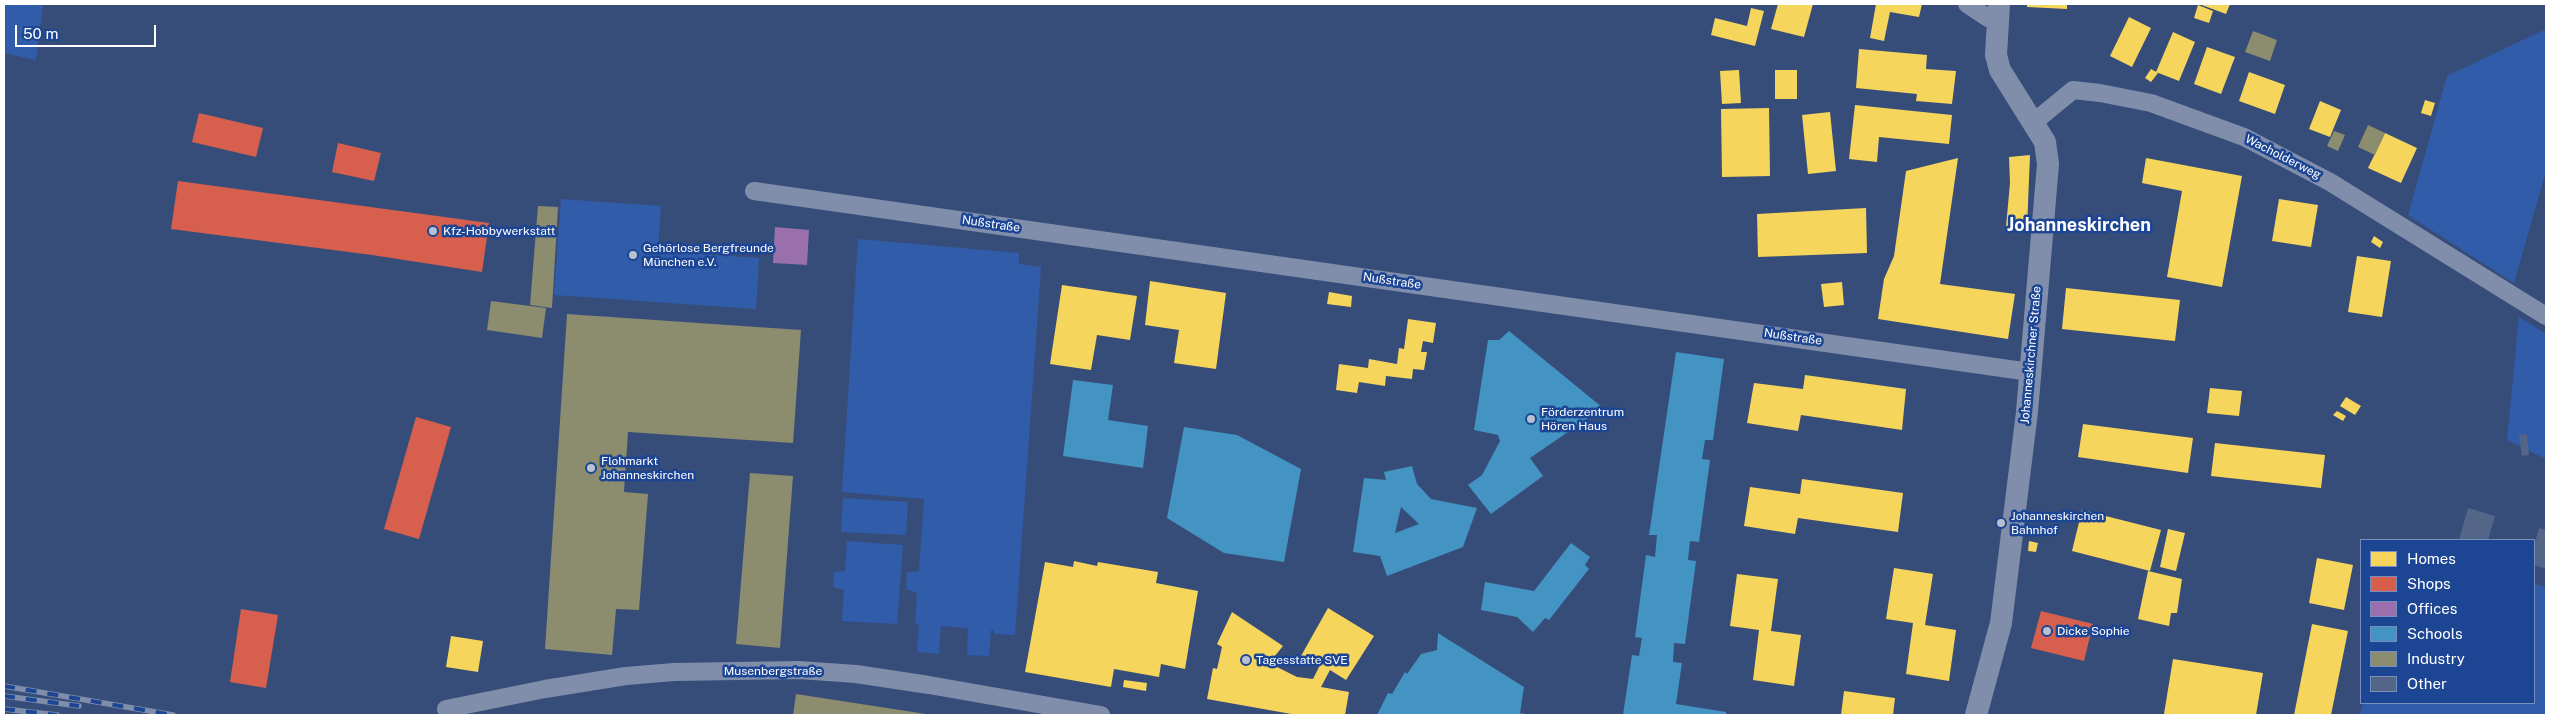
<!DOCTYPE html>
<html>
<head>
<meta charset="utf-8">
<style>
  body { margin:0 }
  #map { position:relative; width:2550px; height:719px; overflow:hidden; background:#374d79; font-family:"Public Sans",sans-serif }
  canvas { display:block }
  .frame { position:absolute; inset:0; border:5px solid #fff; pointer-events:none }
  .legend { position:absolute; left:2360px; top:539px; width:175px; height:165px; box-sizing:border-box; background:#1c4594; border:1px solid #778fbf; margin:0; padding:6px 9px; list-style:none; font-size:15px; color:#fff }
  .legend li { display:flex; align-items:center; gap:10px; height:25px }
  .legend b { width:25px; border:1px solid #778fbf }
  .scale { position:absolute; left:15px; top:25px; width:141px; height:22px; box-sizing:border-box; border:2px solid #fff; border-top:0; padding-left:6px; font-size:15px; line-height:18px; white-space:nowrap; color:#fff; -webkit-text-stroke:4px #1c4594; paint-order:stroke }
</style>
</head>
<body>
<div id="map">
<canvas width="2550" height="719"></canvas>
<div class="frame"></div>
<ul class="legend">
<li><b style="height:14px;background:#f6d55c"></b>Homes</li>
<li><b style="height:14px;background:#d6604d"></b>Shops</li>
<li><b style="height:14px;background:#9970ab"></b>Offices</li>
<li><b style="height:14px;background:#4393c3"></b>Schools</li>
<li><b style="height:14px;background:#8c8c6e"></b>Industry</li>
<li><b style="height:14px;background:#546688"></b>Other</li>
</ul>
<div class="scale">50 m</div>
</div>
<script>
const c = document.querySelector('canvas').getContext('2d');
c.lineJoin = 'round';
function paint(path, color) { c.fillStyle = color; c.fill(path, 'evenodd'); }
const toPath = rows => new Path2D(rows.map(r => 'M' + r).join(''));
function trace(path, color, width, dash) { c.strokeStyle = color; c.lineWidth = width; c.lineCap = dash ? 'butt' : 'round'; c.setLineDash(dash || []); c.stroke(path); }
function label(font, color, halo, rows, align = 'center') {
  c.font = font + ' "Public Sans",sans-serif'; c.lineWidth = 5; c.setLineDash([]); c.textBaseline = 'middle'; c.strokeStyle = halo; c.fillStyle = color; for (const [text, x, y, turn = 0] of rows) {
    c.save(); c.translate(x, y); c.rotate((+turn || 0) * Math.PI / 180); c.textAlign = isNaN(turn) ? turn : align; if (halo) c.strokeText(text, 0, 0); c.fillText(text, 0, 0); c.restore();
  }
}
paint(toPath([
  [4,4,43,4,36,60,4,53],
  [2546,29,2546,171,2514,283,2408,215,2447,76],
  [561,199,661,206,658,251,759,258,756,309,554,295],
  [858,239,1019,253,1019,264,1041,267,1015,635,994,634,994,630,991,630,989,656,967,655,968,628,941,626,939,654,917,652,919,625,915,624,917,593,906,589,907,572,919,571,924,499,842,492],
  [2519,317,2546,334,2546,459,2507,440],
  [843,498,908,502,906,535,841,532],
  [847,541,903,545,897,624,842,621,844,590,833,587,834,572,845,571],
  [2534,584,2546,587,2546,715,2360,715,2363,703,2534,703]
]), '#315caa');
paint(toPath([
  [1778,4,1813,4,1804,37,1771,29],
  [1876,4,1922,4,1919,17,1890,12,1884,41,1870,38],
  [2027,4,2067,4,2067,9,2027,7],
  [2199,4,2230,4,2226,14],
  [2198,5,2213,11,2209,23,2194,18],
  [1751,8,1764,11,1755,46,1711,35,1715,18,1747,26],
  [2129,17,2151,28,2132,67,2110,56],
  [2173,32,2195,42,2179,81,2156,72],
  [2207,47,2235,57,2221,94,2194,84],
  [1859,49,1927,55,1926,69,1956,71,1952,104,1916,101,1917,94,1856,88],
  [2151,69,2158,73,2151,82,2145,78],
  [1739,70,1741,103,1722,104,1720,71],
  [1775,70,1797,70,1797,99,1775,99],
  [2249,72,2285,85,2275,114,2239,101],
  [2425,100,2435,103,2431,116,2421,113],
  [2320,101,2341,110,2330,137,2309,129],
  [1855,105,1952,115,1949,144,1879,137,1877,162,1849,159],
  [1769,108,1770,176,1722,177,1721,109],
  [1830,112,1836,171,1808,174,1802,115],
  [2385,133,2417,148,2401,183,2368,168],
  [2030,155,2027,228,2006,227,2010,183,2009,157],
  [1958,158,1940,284,2015,294,2008,339,1878,319,1884,279,1894,256,1906,171],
  [2146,158,2242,176,2222,287,2167,277,2182,191,2142,183],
  [2279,199,2318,205,2311,247,2272,241],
  [1866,208,1867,253,1758,257,1757,214],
  [2374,236,2383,242,2380,248,2371,242],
  [2357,256,2391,261,2382,317,2348,312],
  [1150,281,1226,293,1216,369,1174,363,1179,330,1145,325],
  [1842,282,1844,305,1824,307,1821,284],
  [1062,285,1137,296,1130,340,1097,335,1091,370,1050,364],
  [2066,288,2180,300,2175,341,2062,329],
  [1329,292,1352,296,1351,307,1327,304],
  [1408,319,1436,323,1433,343,1423,341,1421,352,1427,352,1424,370,1413,369,1412,379,1386,376,1385,386,1359,382,1357,393,1336,390,1339,364,1368,368,1369,359,1397,364,1399,348,1404,349],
  [1805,375,1906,389,1902,430,1801,415,1798,431,1747,423,1754,383,1803,389],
  [2210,388,2242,391,2239,416,2207,413],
  [2346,397,2361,406,2355,415,2340,406],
  [2337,411,2346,416,2343,421,2333,415],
  [2083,424,2193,438,2188,473,2078,457],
  [2215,443,2325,455,2321,488,2211,476],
  [1802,479,1903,493,1898,532,1798,518,1795,534,1744,526,1750,487,1800,494],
  [2082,510,2161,530,2150,571,2072,551],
  [2168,529,2185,533,2176,571,2160,567],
  [2029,541,2038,543,2036,552,2028,551],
  [2317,558,2353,565,2344,610,2309,603],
  [1074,561,1097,566,1098,562,1158,572,1156,583,1198,591,1185,669,1161,664,1159,677,1114,669,1111,687,1025,672,1045,562,1073,567],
  [1894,568,1933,574,1925,625,1956,630,1949,681,1906,674,1913,623,1886,619],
  [2148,571,2182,579,2177,613,2171,613,2169,626,2138,619],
  [1737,574,1778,579,1771,631,1801,635,1794,686,1753,680,1759,630,1730,626],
  [1328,608,1374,636,1346,680,1330,670,1321,687,1349,692,1345,715,1297,715,1207,699,1213,668,1217,669,1222,647,1217,644,1232,612,1283,646,1269,663,1297,677,1313,679,1320,665,1301,656],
  [2312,624,2348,631,2331,715,2294,715],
  [451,636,483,641,478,672,446,667],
  [2173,659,2263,673,2256,715,2164,714],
  [1124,680,1147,683,1146,691,1123,687],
  [1844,691,1895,698,1893,715,1841,715]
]), '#f6d55c');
paint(toPath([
  [199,113,263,128,256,157,192,142],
  [338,143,381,153,374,181,332,172],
  [178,181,489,223,482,272,372,255,171,229],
  [416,417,451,427,419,539,384,529],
  [241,609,278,615,266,688,230,682],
  [2041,611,2093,624,2084,661,2031,648]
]), '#d6604d');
paint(toPath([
  [775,227,809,230,807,265,773,263]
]), '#9970ab');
paint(toPath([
  [1509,331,1603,408,1530,458,1543,476,1491,514,1468,485,1482,475,1500,441,1498,435,1474,430,1488,340,1499,340],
  [1676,352,1724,359,1713,440,1705,440,1702,459,1710,460,1699,542,1690,541,1688,560,1696,561,1685,644,1674,643,1673,662,1682,663,1676,704,1726,712,1726,715,1623,715,1632,655,1639,656,1642,638,1635,637,1646,555,1655,557,1657,535,1649,535],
  [1073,380,1113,385,1108,420,1148,426,1143,468,1063,456],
  [1184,427,1237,435,1301,469,1284,562,1224,553,1167,518],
  [1412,466,1417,484,1431,499,1477,508,1463,547,1387,576,1380,556,1353,552,1364,478,1386,480,1384,472],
  [1401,507,1419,524,1395,533],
  [1571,543,1590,557,1585,565,1589,569,1549,620,1545,618,1533,632,1517,617,1481,610,1485,582,1534,591],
  [1438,633,1524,687,1520,713,1531,715,1377,715,1388,693,1392,694,1405,672,1407,674,1421,654,1437,650]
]), '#4393c3');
paint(toPath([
  [2253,31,2277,40,2270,61,2245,52],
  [2368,125,2385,133,2375,155,2358,147],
  [2334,131,2345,135,2338,151,2327,146],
  [538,206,558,207,552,308,530,305],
  [491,301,546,308,542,338,487,330],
  [567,314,801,330,793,443,628,432,624,492,648,494,639,610,616,609,612,655,545,649],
  [750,473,793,476,780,648,736,644],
  [796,694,926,714,926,715,793,715]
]), '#8c8c6e');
paint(toPath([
  [2527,434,2529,455,2522,456,2519,435],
  [2468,508,2495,516,2488,540,2459,540],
  [2539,528,2546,530,2546,569,2534,565,2534,546]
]), '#546688');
trace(toPath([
  [1967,4,1988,18,1998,19],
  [2034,122,2073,90,2100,93,2151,103,2244,137,2330,182,2546,316],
  [754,191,2030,372],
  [446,709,545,689,626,676,674,672,799,670,856,674,929,685,1101,715]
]), '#808eab', 18);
trace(toPath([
  [1976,715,2001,623,2027,412,2048,164,2045,142,2000,70,1996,55,1999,4]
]), '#808eab', 22);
const rail = toPath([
  [4,686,173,715],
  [4,696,79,706],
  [4,709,57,715]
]);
trace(rail, '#7f8eaa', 5.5);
trace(rail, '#1c4594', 4, [11]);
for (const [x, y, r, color] of [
  [433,231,5,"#b9c1d0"],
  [633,255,5,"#b9c1d0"],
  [1531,419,5,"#b9c1d0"],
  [591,468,5,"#b9c1d0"],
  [2001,523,5,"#b9c1d0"],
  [2047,631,5,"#b9c1d0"],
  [1246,660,5,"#b9c1d0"]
]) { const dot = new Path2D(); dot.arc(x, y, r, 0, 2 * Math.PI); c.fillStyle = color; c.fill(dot); trace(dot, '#1c4594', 2); }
label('12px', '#fff', '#1c4594', [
  ["Wacholderweg",2283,157,27],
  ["Nußstraße",991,224,8],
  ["Nußstraße",1392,281,8],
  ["Nußstraße",1793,337,8],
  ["Johanneskirchner Straße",2031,355,-85],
  ["Musenbergstraße",773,671]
]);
label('12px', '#fff', '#1c4594', [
  ["Kfz-Hobbywerkstatt",443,231],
  ["Gehörlose Bergfreunde",643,248],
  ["München e.V.",643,262],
  ["Förderzentrum",1541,412],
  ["Hören Haus",1541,426],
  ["Flohmarkt",601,461],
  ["Johanneskirchen",601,475],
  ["Johanneskirchen",2011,516],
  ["Bahnhof",2011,530],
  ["Dicke Sophie",2057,631],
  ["Tagesstatte SVE",1256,660]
], 'left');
label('bold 18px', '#fff', '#1c4594', [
  ["Johanneskirchen",2079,225]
]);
</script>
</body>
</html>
